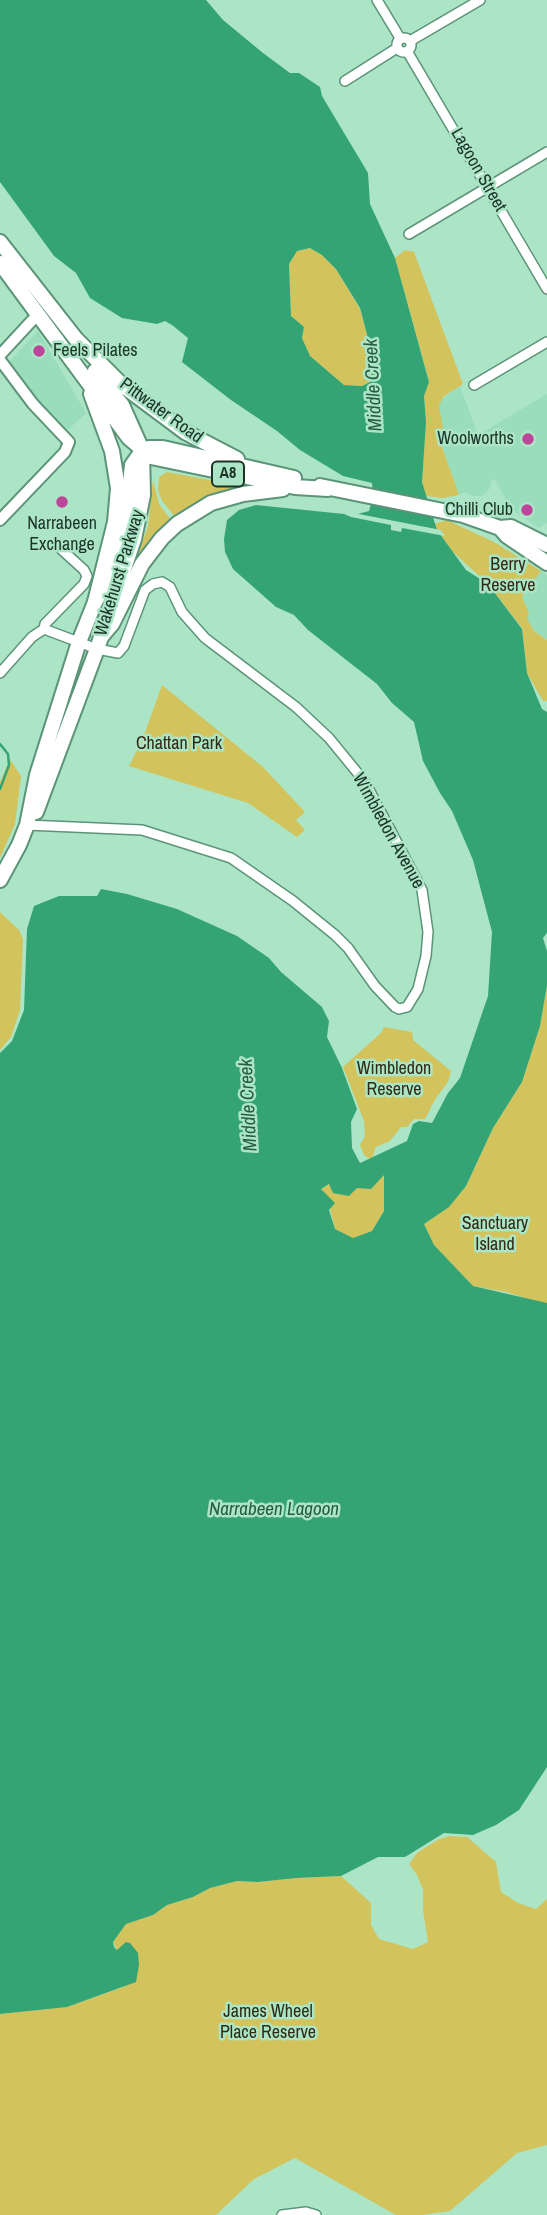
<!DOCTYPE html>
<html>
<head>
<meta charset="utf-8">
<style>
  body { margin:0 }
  canvas { display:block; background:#abe5c6 }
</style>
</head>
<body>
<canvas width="547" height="2215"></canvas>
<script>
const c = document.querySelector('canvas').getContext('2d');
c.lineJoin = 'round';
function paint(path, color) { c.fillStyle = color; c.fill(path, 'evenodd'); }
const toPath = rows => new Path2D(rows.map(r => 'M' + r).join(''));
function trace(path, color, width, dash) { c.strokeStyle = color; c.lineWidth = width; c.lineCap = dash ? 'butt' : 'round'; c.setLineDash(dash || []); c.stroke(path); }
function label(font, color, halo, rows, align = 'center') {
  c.font = font + ' "Archivo Narrow",sans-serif'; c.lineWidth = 5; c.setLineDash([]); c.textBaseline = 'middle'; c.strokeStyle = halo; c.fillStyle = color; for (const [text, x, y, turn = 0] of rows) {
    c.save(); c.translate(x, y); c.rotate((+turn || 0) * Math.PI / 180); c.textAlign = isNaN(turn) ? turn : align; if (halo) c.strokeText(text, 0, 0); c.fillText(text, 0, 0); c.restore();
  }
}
paint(toPath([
  [38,331,86,413,68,430,38,402,10,361],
  [460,386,478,435,547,394,547,523,539,528,511,509,495,479,491,481,490,488,482,496,472,496,465,492,459,495,438,436,444,433,438,413,440,401],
  [541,571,547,575,547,640,534,631,526,619,529,613,522,597]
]), '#9addba');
paint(toPath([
  [310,248,322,255,336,269,360,309,374,361,370,382,362,386,344,385,310,356,302,338,304,327,291,316,289,264,297,251],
  [405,250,414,252,463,384,443,397,439,406,444,434,438,436,459,495,443,498,426,496,422,482,426,422,424,396,429,381,395,258],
  [167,472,247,487,177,519,162,501,158,490,159,477],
  [153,480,159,504,172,521,131,574,148,526],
  [447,520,494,542,541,571,522,597,529,613,527,619,534,631,547,640,547,701,543,701,527,673,522,628,488,584,453,552,437,530,434,524],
  [162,685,263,767,305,812,296,820,305,830,297,837,248,803,129,766,143,738],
  [7,755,21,776,15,824,0,858,0,782,8,764],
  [0,912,19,930,23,939,20,1010,11,1037,0,1050],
  [547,985,547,1303,544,1304,506,1292,473,1286,434,1245,424,1224,448,1207,466,1186,493,1128,522,1082,540,1026],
  [384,1027,412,1032,413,1040,451,1071,448,1082,436,1098,425,1119,414,1119,407,1127,401,1127,390,1141,376,1147,372,1158,368,1158,364,1155,360,1145,365,1136,364,1121,343,1067,381,1033],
  [384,1174,384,1211,372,1231,353,1239,335,1229,327,1197,321,1189,330,1184,357,1188],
  [450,1836,467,1837,496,1862,501,1892,518,1903,536,1909,547,1899,547,2145,517,2153,450,2211,422,2215,396,2215,295,2158,254,2179,216,2215,0,2215,0,2014,67,2007,126,1986,123,1947,117,1950,113,1942,126,1924,153,1915,167,1905,193,1897,210,1888,237,1881,258,1882,296,1878,341,1876,371,1903,371,1925,379,1939,413,1949,428,1942,423,1910,423,1890,417,1875,409,1864,417,1853,439,1839]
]), '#d2c35d');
paint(toPath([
  [0,0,206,0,223,20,263,53,290,73,299,73,320,87,322,96,368,173,370,204,395,258,429,382,424,396,426,422,422,482,437,530,466,570,488,584,522,629,527,673,542,709,547,712,547,933,543,938,547,951,547,985,540,1026,522,1082,493,1128,466,1186,449,1207,424,1224,434,1245,473,1286,547,1303,547,1767,519,1810,496,1825,473,1835,444,1833,405,1857,378,1857,341,1876,296,1878,258,1882,237,1881,210,1888,193,1897,167,1905,153,1915,126,1924,113,1942,114,1947,117,1950,126,1942,130,1943,138,1953,139,1965,136,1982,67,2007,0,2014,0,1053,12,1041,24,1010,27,929,34,906,59,896,97,896,101,889,127,894,177,909,237,936,269,958,281,972,322,1007,329,1021,327,1037,342,1068,357,1109,351,1122,352,1148,360,1163,407,1141,413,1124,419,1121,432,1123,448,1093,460,1078,488,996,492,932,473,860,452,811,440,793,423,761,414,722,392,703,377,684,308,630,294,615,276,607,233,569,225,552,224,539,227,520,239,510,256,505,354,515,369,511,373,497,372,483,343,476,300,450,277,431,231,400,182,362,188,338,172,325,165,321,157,324,122,318,90,298,76,273,54,256,0,182],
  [310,248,322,255,336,269,360,308,374,361,370,382,362,386,344,385,310,356,302,338,304,327,291,316,289,264,297,251],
  [384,1175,384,1211,372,1231,353,1238,335,1229,329,1210,335,1203,321,1189,329,1184,333,1193,349,1196,357,1188,371,1189]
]), '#34a475');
paint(toPath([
  [333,509,441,530,445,536,402,528,401,532,391,530,391,525,351,517]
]), '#abe5c6');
trace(toPath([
  [0,744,8,754,9,765,0,789]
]), '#34a475', 2.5);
const minor = toPath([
  [377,0,400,38],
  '397 45a7 7 0 1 1 14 0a7 7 0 1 1-14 0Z',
  [410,41,480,0],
  [407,51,547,289],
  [345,81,397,48],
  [409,234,547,152],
  [474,385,547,342],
  [0,673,32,637,44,629,45,624,84,584,87,576,84,570,61,549],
  [27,825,142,830,231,858,293,901,335,935,348,948,375,986,395,1007,399,1009,407,1007,418,989,426,956,428,932,422,890,365,782,329,738,296,707,205,638,182,612,170,587,162,582,153,584,145,590,124,646,118,653,97,649,44,629],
  [282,2215,306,2212,316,2215]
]);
const tertiary = toPath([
  [0,355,38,314],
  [0,360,33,404,69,442,65,452,0,520]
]);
const primary = toPath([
  [36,812,97,649,134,539,143,495,142,451],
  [0,880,19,845,27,825,37,775,79,642,95,602,111,573,126,520,132,465,142,451]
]);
const trunk = toPath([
  [0,242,76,339,122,385,185,432,237,459],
  [0,263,129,438,151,457,295,487,328,489],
  [95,371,122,405,139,443],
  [91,394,112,451,118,488,115,522,95,602],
  [142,451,149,448,163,448,294,478],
  [320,486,463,515,500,528,511,527,547,545],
  [500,528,507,536,547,563],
  [101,637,112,624,142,564,162,538,177,524,211,503,243,494,283,489]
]);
trace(minor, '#5c9478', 12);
trace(tertiary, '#5c9478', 14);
trace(primary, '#5c9478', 18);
trace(trunk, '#5c9478', 18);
trace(minor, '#fff', 9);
trace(tertiary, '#fff', 10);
trace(primary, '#fff', 14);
trace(trunk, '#fff', 14);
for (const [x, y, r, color] of [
  [39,351,7,"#bd459a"],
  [528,439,7,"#bd459a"],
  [62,502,7,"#bd459a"],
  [527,510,7,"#bd459a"]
]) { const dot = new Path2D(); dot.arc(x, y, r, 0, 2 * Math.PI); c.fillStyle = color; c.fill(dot); trace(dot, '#abe5c6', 2.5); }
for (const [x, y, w] of [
  [228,474,32]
]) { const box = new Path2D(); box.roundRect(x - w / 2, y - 12.5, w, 25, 5); c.fillStyle = '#abe5c6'; c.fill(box); trace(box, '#1c3428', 2); }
label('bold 16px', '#1c3428', null, [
  ["A8",228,474]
]);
label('18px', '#1c3428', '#abe5c6', [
  ["Lagoon Street",478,170,60],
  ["Pittwater Road",161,411,36],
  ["Wakehurst Parkway",120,573,-73],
  ["Wimbledon Avenue",388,831,61]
]);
label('18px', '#1c3428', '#abe5c6', [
  ["Feels Pilates",53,351,"left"],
  ["Woolworths",514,439],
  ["Chilli Club",513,510],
  ["Narrabeen",62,524,"center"],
  ["Exchange",62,545,"center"]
], 'right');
label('18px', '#2f2b15', '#abe5c6', [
  ["Berry",508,565],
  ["Reserve",508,586],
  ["Chattan Park",179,744],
  ["Wimbledon",394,1069],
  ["Reserve",394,1090],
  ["Sanctuary",495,1224],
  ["Island",495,1245],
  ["James Wheel",268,2012],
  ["Place Reserve",268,2033]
]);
label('italic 19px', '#245d43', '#abe5c6', [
  ["Middle Creek",374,385,-93],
  ["Middle Creek",249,1105,-93],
  ["Narrabeen Lagoon",274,1510]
]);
</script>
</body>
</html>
